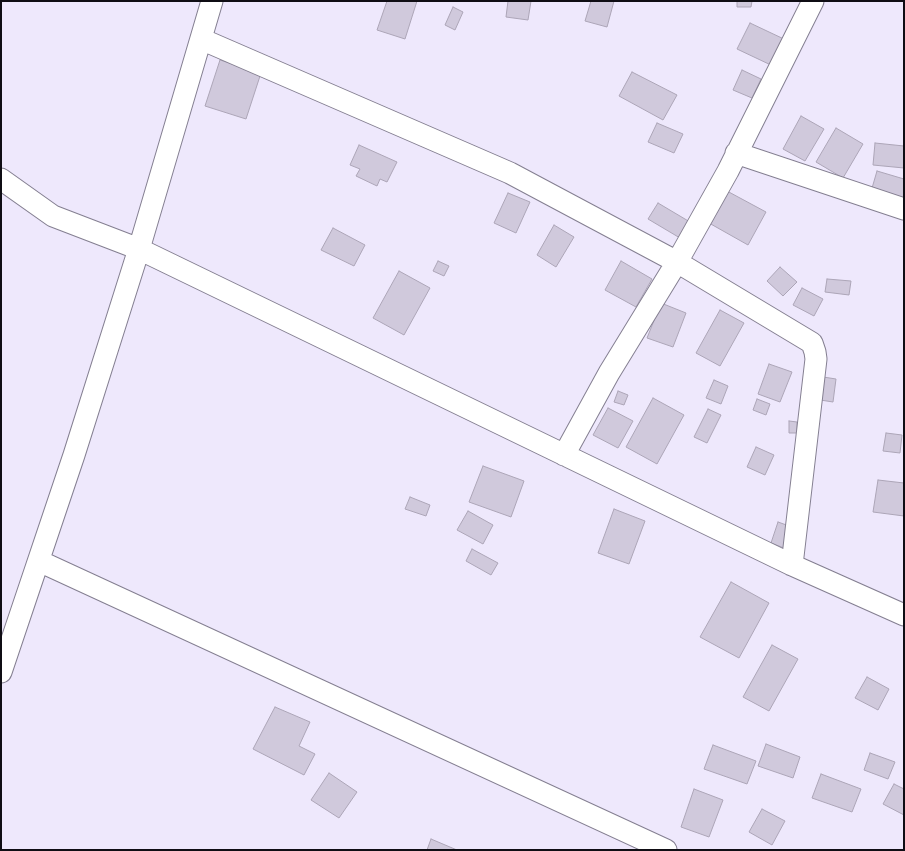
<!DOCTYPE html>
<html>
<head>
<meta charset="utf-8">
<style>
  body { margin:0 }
  #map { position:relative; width:905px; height:851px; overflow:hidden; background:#eee8fc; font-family:"Space Grotesk",sans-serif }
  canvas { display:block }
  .frame { position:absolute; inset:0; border:2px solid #0f0d14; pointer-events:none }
</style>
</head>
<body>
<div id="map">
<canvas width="905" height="851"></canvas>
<div class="frame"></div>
</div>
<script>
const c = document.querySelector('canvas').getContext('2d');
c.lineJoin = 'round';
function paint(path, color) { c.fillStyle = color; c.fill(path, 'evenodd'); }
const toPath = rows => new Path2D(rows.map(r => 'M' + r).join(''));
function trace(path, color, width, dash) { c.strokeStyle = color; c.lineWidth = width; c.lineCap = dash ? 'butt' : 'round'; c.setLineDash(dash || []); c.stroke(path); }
const building = toPath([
  [387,1,417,1,405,39,377,30,387,1],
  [508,1,531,1,528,20,506,17,508,1],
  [591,1,614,1,607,27,585,21,591,1],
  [737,1,752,1,751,7,737,7,737,1],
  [453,7,463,12,455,30,445,25,453,7],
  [750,23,786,40,773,66,737,49,750,23],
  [220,60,261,73,246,119,205,106,220,60],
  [742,70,761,79,752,98,733,90,742,70],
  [632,72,677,95,663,120,619,96,632,72],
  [801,116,824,129,805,161,783,149,801,116],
  [657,123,683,134,674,153,648,142,657,123],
  [836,128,863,144,843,178,816,162,836,128],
  [875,143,904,146,904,168,873,165,875,143],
  [359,145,397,162,387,182,380,179,377,186,356,176,360,169,350,165,359,145],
  [877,171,904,179,904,205,870,195,877,171],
  [727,191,766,212,748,245,709,223,727,191],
  [508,193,530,202,516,233,494,223,508,193],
  [658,203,690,222,680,238,648,219,658,203],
  [554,225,574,237,556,267,537,255,554,225],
  [333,228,365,245,354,266,321,250,333,228],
  [438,261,449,266,444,276,433,271,438,261],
  [621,261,652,279,636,307,605,290,621,261],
  [780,267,797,282,783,296,767,281,780,267],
  [399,271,430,288,404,335,373,318,399,271],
  [827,279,851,281,849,295,825,292,827,279],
  [802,288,823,299,814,316,793,305,802,288],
  [661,303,686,313,673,347,647,338,661,303],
  [720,310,744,323,720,366,696,353,720,310],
  [769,364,792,372,780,402,758,394,769,364],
  [817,376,836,379,833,402,814,399,817,376],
  [714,380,728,386,721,404,706,398,714,380],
  [618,391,628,395,624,405,614,402,618,391],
  [653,398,684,415,657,464,626,447,653,398],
  [757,399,770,404,766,415,753,410,757,399],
  [608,408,633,421,618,448,593,435,608,408],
  [708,409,721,415,707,443,694,437,708,409],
  [789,421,797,422,797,433,789,433,789,421],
  [886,433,902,435,900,453,883,451,886,433],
  [756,447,774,455,765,475,747,467,756,447],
  [483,466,524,481,511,517,469,502,483,466],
  [878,480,904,483,904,516,873,512,878,480],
  [410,497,430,505,426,516,405,509,410,497],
  [614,509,645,521,629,564,598,553,614,509],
  [468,511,493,525,483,544,457,530,468,511],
  [778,522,792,527,784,548,771,543,778,522],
  [472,549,498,563,491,575,466,561,472,549],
  [731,582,769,603,739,658,700,637,731,582],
  [772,645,798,659,769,711,743,697,772,645],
  [867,677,889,689,878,710,855,698,867,677],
  [275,707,310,722,299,746,315,754,304,775,253,749,275,707],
  [766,744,800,757,793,778,758,766,766,744],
  [713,745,756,761,747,784,704,769,713,745],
  [870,753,895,762,888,779,864,770,870,753],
  [329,773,357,792,339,818,311,800,329,773],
  [821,774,861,789,852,812,812,798,821,774],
  [894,784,904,789,904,815,883,804,894,784],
  [694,789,723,800,709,837,681,827,694,789],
  [762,809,785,821,772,845,749,832,762,809],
  [431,839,457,850,427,850,431,839]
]);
paint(building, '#d0c9dc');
trace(building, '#aca5b7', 1);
const street = toPath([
  [201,39,510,173,677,262,812,343,815,352,816,359,792,565],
  [736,153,904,209],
  [1,179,53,216,139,249,792,565,904,615],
  [564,455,609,373,677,262,728,171,813,1],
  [39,561,666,850],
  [1,672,74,455,139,249,212,1]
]);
trace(street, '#847f91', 23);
trace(street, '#fff', 21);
</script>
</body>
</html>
